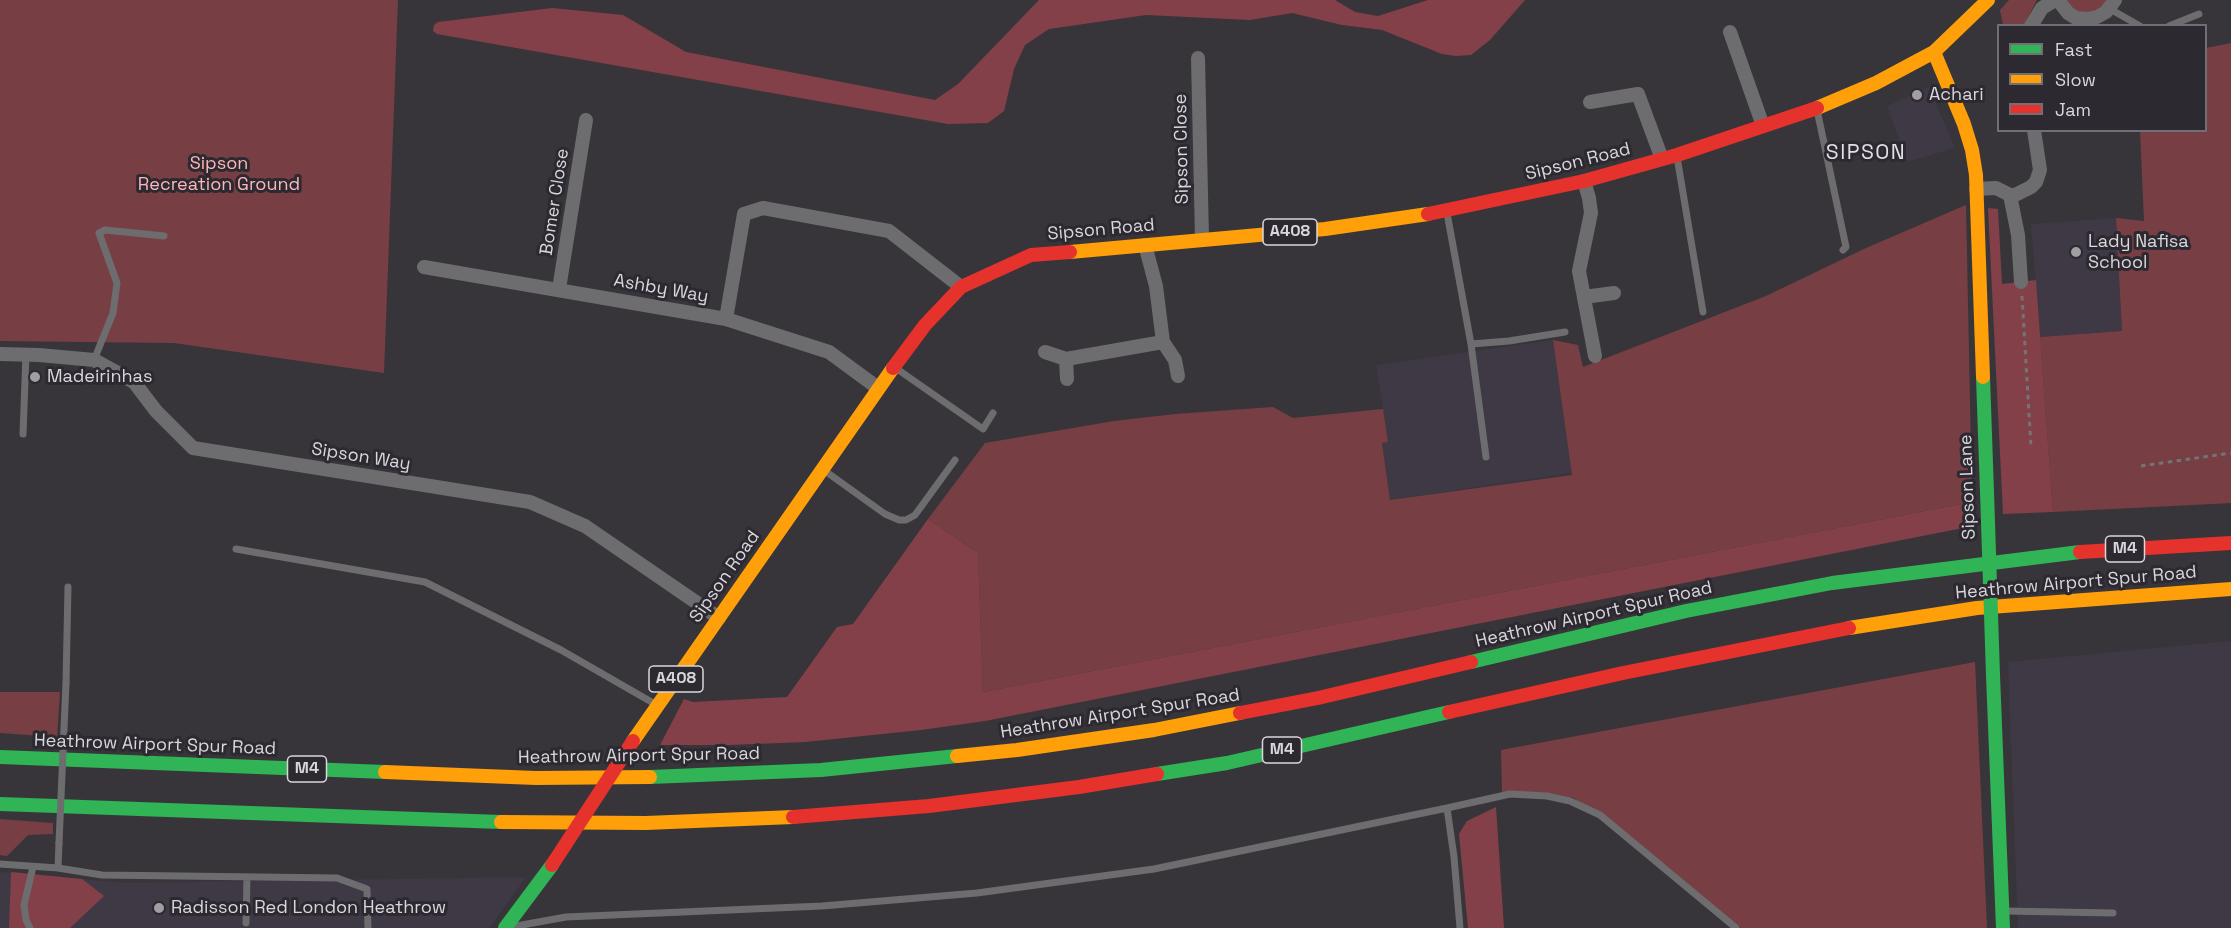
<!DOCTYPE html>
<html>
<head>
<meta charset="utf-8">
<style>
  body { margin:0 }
  #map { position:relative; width:2231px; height:928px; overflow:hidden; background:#38353a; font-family:"Space Grotesk",sans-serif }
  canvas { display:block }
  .legend { position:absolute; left:1997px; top:24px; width:210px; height:108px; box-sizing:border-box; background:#2d2931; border:2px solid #726e75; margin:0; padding:8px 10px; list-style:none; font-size:18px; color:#d9d6dc }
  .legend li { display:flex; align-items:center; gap:12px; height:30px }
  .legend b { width:30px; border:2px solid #726e75 }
</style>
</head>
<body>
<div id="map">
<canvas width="2231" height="928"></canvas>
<ul class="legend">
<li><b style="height:8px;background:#30b455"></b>Fast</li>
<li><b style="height:8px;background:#ff9f0a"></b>Slow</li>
<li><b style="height:8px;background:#e5322d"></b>Jam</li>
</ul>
</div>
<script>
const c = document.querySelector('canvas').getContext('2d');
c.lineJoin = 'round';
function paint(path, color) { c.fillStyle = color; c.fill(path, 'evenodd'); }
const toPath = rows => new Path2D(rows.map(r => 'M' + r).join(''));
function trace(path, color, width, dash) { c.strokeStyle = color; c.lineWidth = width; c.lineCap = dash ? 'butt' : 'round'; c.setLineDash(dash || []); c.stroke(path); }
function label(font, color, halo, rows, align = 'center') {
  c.font = font + ' "Space Grotesk",sans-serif'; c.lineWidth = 6; c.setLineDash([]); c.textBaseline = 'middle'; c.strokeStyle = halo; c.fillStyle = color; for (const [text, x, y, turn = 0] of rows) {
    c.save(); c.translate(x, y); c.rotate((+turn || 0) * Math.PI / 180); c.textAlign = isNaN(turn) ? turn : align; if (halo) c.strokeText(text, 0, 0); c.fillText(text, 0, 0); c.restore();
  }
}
paint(toPath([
  [1929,87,1955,148,1907,162,1887,106],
  [2116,218,2122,331,2040,337,2031,224],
  [1553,340,1572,473,1390,500,1382,443,1388,442,1376,365],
  [2231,641,2231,928,2018,928,2008,662],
  [0,872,127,883,526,877,489,928,0,928]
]), '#3f3845');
paint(toPath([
  [0,0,398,0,384,373,174,343,0,341],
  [2009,0,2037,0,2024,25,2003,25,2000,10],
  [2064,0,2108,0,2103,7,2089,14,2074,10],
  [2231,43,2231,503,2053,512,2040,337,2122,331,2116,218,2144,221,2140,131,2206,130,2206,48],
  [1966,205,1972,502,983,692,978,553,928,519,985,443,1114,421,1175,414,1273,407,1293,418,1383,409,1388,442,1382,443,1390,500,1572,475,1553,340,1578,345,1583,367,1766,296,1866,248],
  [1975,662,1987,928,1741,928,1666,866,1574,798,1549,793,1502,792,1501,750],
  [0,692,60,692,57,737,0,733],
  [0,819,53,823,53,834,28,835,7,856,0,855]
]), '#773f44');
paint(toPath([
  [1039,0,1335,0,1355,12,1378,16,1428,0,1525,0,1490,40,1471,55,1456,56,1442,54,1382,30,1342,25,1292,13,1250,20,1146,15,1049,29,1025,45,1014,69,1004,111,988,123,948,124,437,34,433,31,434,25,438,22,552,8,623,15,686,52,935,100,958,84],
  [1988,208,1998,209,2002,284,2036,280,2053,512,2003,514],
  [1972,502,1973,526,985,721,921,730,805,742,729,745,660,745,684,699,693,702,787,697,837,627,853,624,928,519,978,553,983,692],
  [1496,807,1504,928,1468,928,1459,834,1467,821],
  [11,872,82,879,104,896,70,928,9,928]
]), '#844048');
trace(toPath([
  [2022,296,2031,447],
  [2141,466,2231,453]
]), '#747376', 3, [4.5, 4.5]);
trace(toPath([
  [2110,9,2140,26],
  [2169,26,2199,14],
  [1817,110,1846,247,1843,250],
  [1677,157,1703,312],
  [1447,213,1471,344,1486,457],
  [1471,344,1509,341,1565,332],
  [94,360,113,313,117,283,99,233,105,230,164,236],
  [897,369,983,429,993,413],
  [23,434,26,354],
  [825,471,885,514,899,520,906,520,915,515,955,460],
  [236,549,425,582,561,650,655,704],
  [66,683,68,587],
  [0,864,58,868,59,843],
  [58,868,102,875,337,878,367,889,368,928],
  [2005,911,2113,913],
  [246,923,247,877],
  [511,927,566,917,822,906,977,893,1154,869,1447,808],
  [30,928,26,920,24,905,33,867],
  [1460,928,1454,857,1447,808,1510,794,1547,796,1570,801,1600,815,1736,928]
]), '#6d6c6f', 7);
trace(toPath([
  [2058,0,2068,13,2076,18,2087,19,2097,17,2106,12,2115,0],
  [2031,26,2042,8,2055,0],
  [1730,32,1763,126],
  [1198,58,1202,239],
  [1590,102,1638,94,1662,159],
  [1584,181,1589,198,1591,213,1579,271,1595,356],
  [1976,189,1996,188,2010,195,2015,195,2031,187,2036,182,2040,170,2034,130],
  [2010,195,2018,235,2021,282],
  [1145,245,1156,286,1163,342,1175,360,1178,376],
  [424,267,726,319,829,352,878,388],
  [559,289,586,120],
  [1584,297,1614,293],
  [726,319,744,214,763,208,889,231,961,287],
  [1045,352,1066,359,1163,342],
  [0,354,39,355,94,360,134,382,156,411,193,448,530,502,585,526,719,618],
  [1066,359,1067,379]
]), '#6d6c6f', 14);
trace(toPath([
  [1983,377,1987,492],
  [1471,662,1686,611,1832,583,2080,552],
  [1993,675,2003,928],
  [0,757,385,772],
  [1157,774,1227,763,1449,712],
  [650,777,821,770,957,756],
  [0,804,501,822],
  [505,928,552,865]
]), '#30b455', 14);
trace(toPath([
  [1934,52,1964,124,1972,150,1976,175,1983,377],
  [1817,108,1876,83,1934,52,1988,0],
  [1070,252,1325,229,1428,214],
  [1849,628,1977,608,2231,589],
  [633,741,893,368],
  [957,756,1017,750,1154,730,1240,713],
  [385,772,536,778,650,777],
  [501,822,646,823,793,817]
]), '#ff9f0a', 14);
trace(toPath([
  [1428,214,1584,181,1677,155,1817,108],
  [893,368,925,325,961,287,1031,255,1070,252],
  [2080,552,2231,543],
  [1449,712,1623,673,1849,628],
  [1240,713,1318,698,1471,662],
  [793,817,929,806,1079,787,1157,774]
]), '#e5322d', 14);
trace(toPath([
  [59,843,66,683]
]), '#6d6c6f', 7);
trace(toPath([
  [1987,492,1993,675]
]), '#30b455', 14);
trace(toPath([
  [552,865,633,741]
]), '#e5322d', 14);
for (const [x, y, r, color] of [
  [1917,95,6,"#a19ea3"],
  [2076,252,6,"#a19ea3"],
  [35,377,6,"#a19ea3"],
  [159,908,6,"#a19ea3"]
]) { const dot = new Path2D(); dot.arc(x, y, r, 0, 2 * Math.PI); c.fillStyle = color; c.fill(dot); trace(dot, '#2d2931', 2); }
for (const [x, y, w] of [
  [1290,232,54],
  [2125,549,39],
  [676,679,54],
  [1282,750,39],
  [307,769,39]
]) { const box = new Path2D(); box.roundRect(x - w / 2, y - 13, w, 26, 4.5); c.fillStyle = '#2d2931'; c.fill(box); trace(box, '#d9d6dc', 1.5); }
label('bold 16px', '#d9d6dc', null, [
  ["A408",1290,232],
  ["M4",2125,549],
  ["A408",676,679],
  ["M4",1282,750],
  ["M4",307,769]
]);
label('18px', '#d9d6dc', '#2d2931', [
  ["Achari",1929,95],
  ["Lady Nafisa",2088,242],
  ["School",2088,263],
  ["Madeirinhas",47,377],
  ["Radisson Red London Heathrow",171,908]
], 'left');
label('18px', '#d9d6dc', '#2d2931', [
  ["Sipson Close",1182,149,-91],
  ["Sipson Road",1578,162,-14],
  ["Bomer Close",555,202,-81],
  ["Sipson Road",1101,230,-5],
  ["Ashby Way",661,289,10],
  ["Sipson Way",361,457,9],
  ["Sipson Lane",1968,487,-92],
  ["Sipson Road",725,577,-55],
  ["Heathrow Airport Spur Road",2076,583,-5],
  ["Heathrow Airport Spur Road",1594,615,-13],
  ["Heathrow Airport Spur Road",1120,714,-9],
  ["Heathrow Airport Spur Road",155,745,2],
  ["Heathrow Airport Spur Road",639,756,-1]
]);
label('18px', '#fdb7ba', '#2d2931', [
  ["Sipson",219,164],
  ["Recreation Ground",219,185]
]);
c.letterSpacing = '1.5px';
label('21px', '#e3dde8', '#2d2931', [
  ["SIPSON",1866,153]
]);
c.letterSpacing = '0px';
</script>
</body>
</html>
